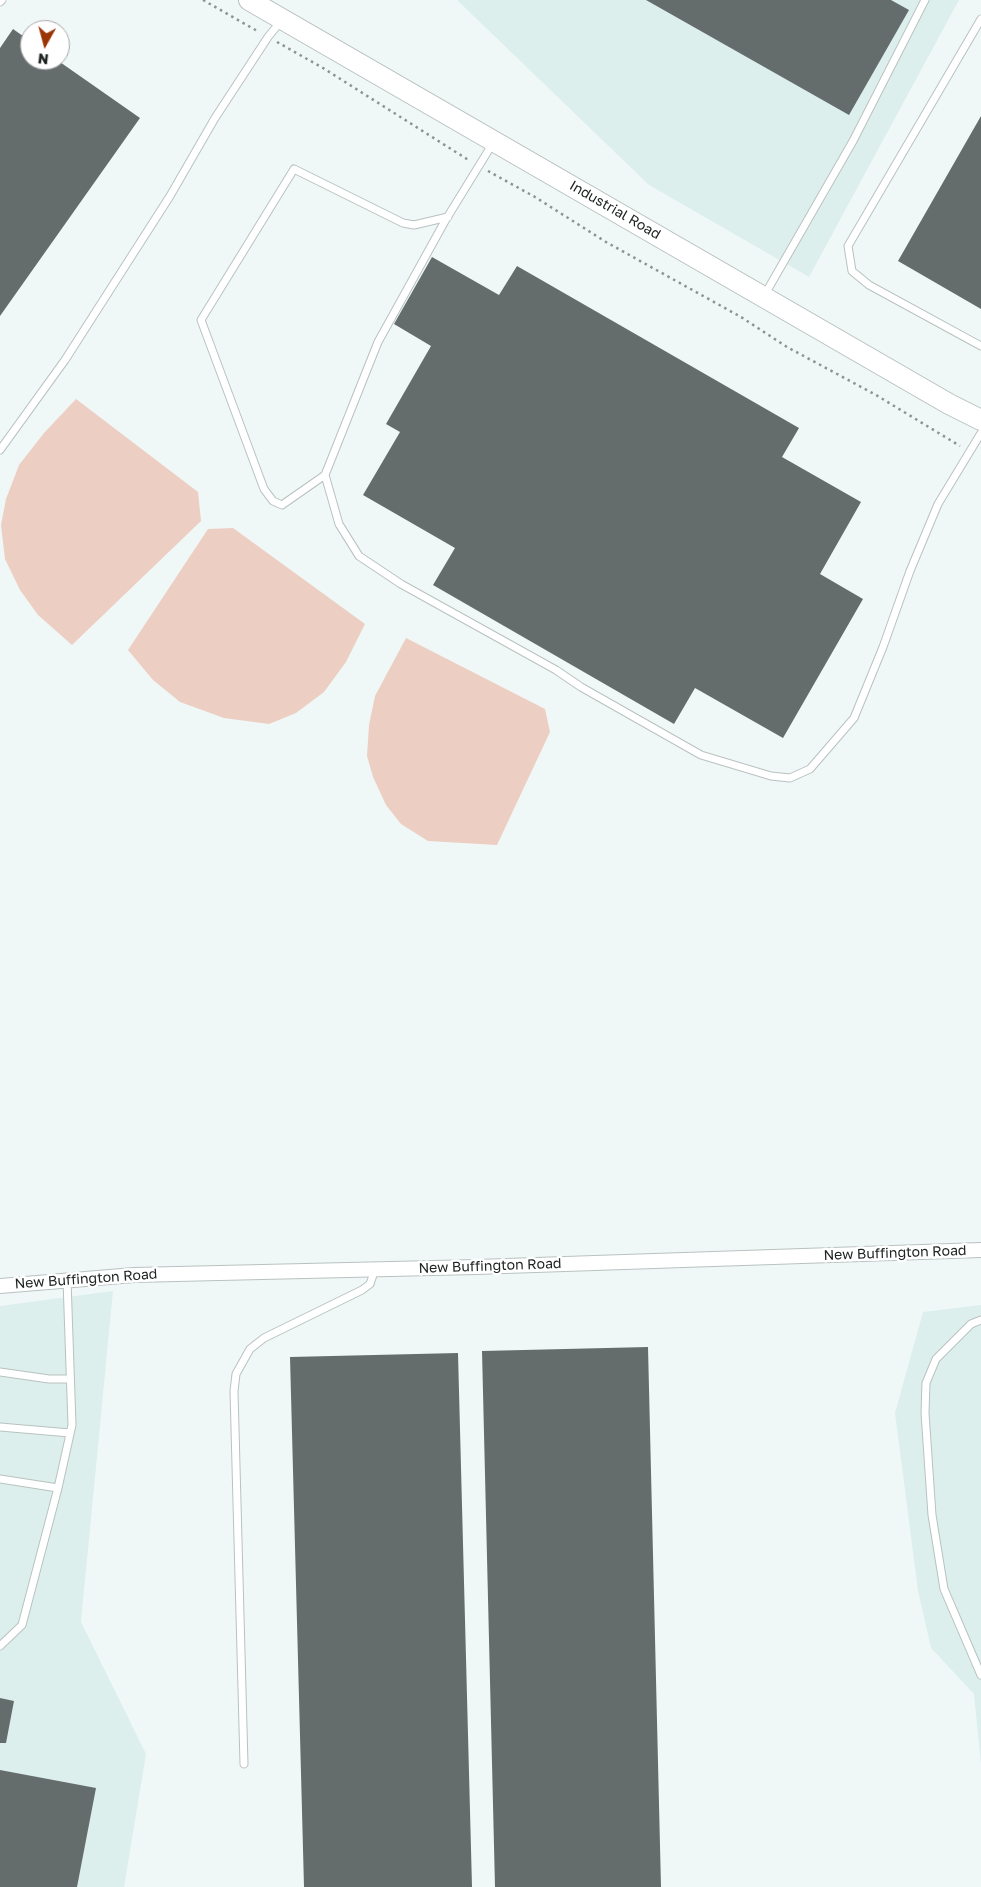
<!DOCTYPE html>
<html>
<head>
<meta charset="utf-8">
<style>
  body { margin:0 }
  #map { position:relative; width:981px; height:1887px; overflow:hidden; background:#eff8f7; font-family:"Golos Text",sans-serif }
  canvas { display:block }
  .north { position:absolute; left:20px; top:20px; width:50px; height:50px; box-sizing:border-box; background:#fff; border:1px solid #a6a7a7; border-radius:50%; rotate:187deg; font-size:14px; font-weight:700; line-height:20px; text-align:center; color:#212424 }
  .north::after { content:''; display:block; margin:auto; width:18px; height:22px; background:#9a3506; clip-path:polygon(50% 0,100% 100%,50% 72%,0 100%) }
</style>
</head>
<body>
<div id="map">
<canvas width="981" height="1887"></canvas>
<div class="north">N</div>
</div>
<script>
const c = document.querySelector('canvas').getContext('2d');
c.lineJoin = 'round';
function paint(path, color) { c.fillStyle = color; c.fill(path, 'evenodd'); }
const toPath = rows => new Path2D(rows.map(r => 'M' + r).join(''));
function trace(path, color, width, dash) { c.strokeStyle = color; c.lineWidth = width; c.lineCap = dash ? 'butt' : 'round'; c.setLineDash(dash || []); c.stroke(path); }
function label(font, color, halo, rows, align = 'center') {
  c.font = font + ' "Golos Text",sans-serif'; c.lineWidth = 5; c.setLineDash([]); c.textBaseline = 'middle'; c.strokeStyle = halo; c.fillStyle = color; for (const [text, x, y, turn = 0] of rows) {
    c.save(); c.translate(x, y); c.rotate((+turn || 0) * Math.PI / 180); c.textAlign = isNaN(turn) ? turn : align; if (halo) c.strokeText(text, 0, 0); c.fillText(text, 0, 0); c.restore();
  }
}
paint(toPath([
  [457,0,959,0,809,277,649,185],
  [113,1291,81,1622,146,1754,124,1887,0,1887,0,1306],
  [981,1305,981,1765,974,1694,931,1648,918,1591,895,1413,923,1312]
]), '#dcefec');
paint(toPath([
  [76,399,198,492,201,521,72,645,38,615,20,590,5,559,1,525,6,499,19,465,44,433],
  [233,528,365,624,346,662,324,692,296,713,269,724,224,718,180,702,153,680,128,650,208,529],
  [406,638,545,709,550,732,497,845,428,841,401,824,386,805,373,777,367,756,369,725,375,696]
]), '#edcec3');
paint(toPath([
  [646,0,891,0,909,10,849,115],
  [13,29,30,41,30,60,57,60,140,118,0,316,0,48],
  [981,116,981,309,898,261],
  [432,257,499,295,517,266,799,428,782,457,861,502,820,574,863,599,783,738,695,688,674,724,433,585,455,548,363,495,400,432,386,424,431,346,394,324],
  [648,1347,661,1887,495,1887,482,1351],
  [458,1353,472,1887,304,1887,290,1357],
  [0,1698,14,1701,6,1743,0,1743],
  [0,1770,96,1788,77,1887,0,1887]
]), '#656d6c');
const service = toPath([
  [0,2,2,0],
  [981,19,848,246,852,271,869,285,981,346],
  [448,217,414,225,403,223,294,169,201,320,264,489,273,501,282,505,325,475,378,342,445,221,493,143],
  [764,296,853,141,925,0],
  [0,450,65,360,170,196,215,118,268,37,281,21],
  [325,475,339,524,359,556,401,584,556,670,581,687,701,755,771,776,790,778,810,769,854,718,883,647,910,571,938,504,981,433],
  [981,1320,971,1324,936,1359,926,1383,925,1413,932,1515,944,1589,981,1675],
  [0,1372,49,1379,70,1379],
  [0,1427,70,1433],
  [0,1479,58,1488,72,1425,67,1280],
  [0,1646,22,1625,58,1488],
  [244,1764,234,1391,236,1374,250,1349,264,1338,362,1290,370,1284,375,1269]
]);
const minor = toPath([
  [0,1286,134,1275,476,1267,981,1250]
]);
const secondary = toPath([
  [249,0,949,404,981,420]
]);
trace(service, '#b9c2c0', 9);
trace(minor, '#b9c2c0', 16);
trace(secondary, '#b9c2c0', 22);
trace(toPath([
  [203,0,259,32],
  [277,42,323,68,470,161],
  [488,171,535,197,606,242,741,317,787,347,876,395,960,446]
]), '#8d9393', 2.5, [2.5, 4]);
trace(service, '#fff', 7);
trace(minor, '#fff', 14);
trace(secondary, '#fff', 20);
label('14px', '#212424', '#fff', [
  ["Industrial Road",615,210,30],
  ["New Buffington Road",895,1253,-2],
  ["New Buffington Road",490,1266,-2],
  ["New Buffington Road",86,1279,-4]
]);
</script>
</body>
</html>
